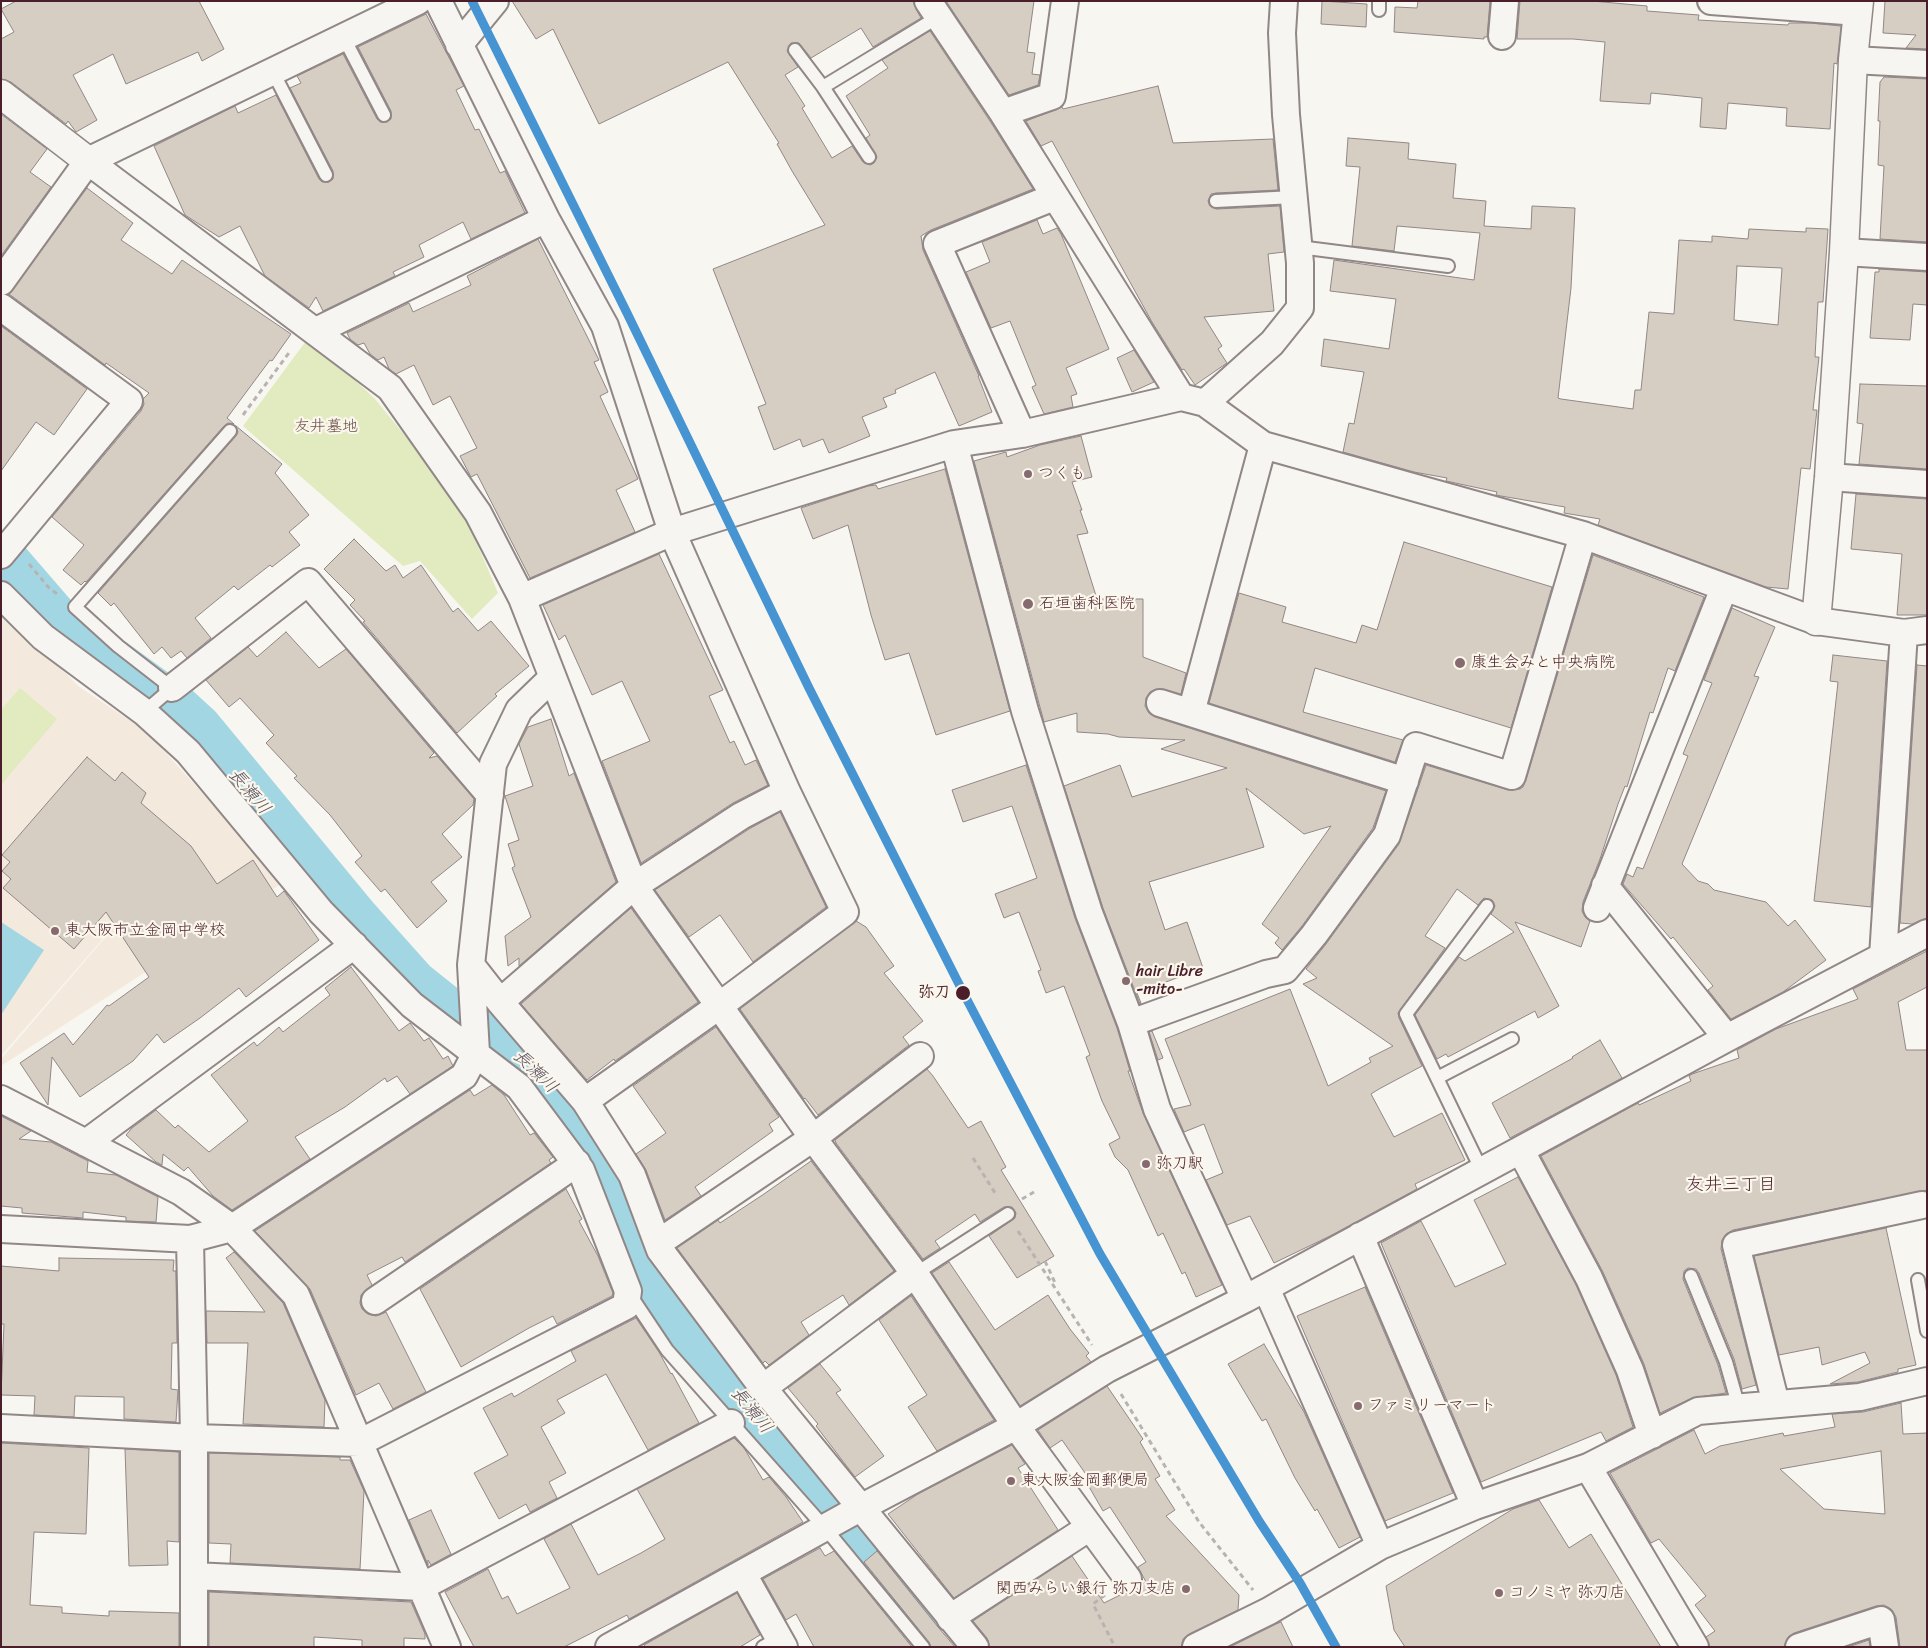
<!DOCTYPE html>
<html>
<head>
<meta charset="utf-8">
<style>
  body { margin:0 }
  #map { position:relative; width:1928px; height:1648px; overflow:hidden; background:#f8f6f0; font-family:Sriracha,sans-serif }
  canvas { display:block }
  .frame { position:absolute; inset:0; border:2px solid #4a1f2b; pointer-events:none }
</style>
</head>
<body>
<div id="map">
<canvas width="1928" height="1648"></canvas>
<div class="frame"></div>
</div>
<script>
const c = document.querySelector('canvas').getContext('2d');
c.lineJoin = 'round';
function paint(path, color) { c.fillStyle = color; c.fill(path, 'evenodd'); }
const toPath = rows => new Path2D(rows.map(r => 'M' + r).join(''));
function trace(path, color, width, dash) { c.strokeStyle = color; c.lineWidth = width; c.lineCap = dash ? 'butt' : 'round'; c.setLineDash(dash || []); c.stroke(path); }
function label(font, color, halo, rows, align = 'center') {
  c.font = font + ' Sriracha,"Klee One",sans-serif'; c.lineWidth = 4.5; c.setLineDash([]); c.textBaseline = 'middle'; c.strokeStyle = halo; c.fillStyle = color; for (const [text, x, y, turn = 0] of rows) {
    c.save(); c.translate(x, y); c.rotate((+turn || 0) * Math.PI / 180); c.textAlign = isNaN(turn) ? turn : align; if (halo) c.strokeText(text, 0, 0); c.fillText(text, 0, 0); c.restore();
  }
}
paint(toPath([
  [1,603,78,686,146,731,215,807,281,884,1,1066,1,1059,199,828,1,1056]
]), '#f3eadd');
paint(toPath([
  [309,337,375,399,434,471,467,520,498,593,472,619,420,561,403,566,243,426],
  [20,688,57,719,1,785,1,710]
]), '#e1ebbf');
paint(toPath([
  [1,922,44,950,1,1015]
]), '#a3d6e3');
trace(toPath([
  [1,559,58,625,173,708,197,730,353,919,412,985,442,1009,516,1051,561,1096,590,1142,628,1228,666,1307,796,1466,839,1508,921,1607]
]), '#a3d6e3', 52);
const building = toPath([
  [16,1,199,1,224,49,202,61,198,52,126,84,113,54,73,75,97,120,76,132,68,121,66,124,11,82,1,79,1,39,14,32,1,9,16,1],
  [512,1,913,1,916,9,921,18,873,47,861,28,811,58,799,43,791,43,787,51,798,67,785,75,805,106,802,108,832,158,852,146,863,162,870,165,874,163,877,157,866,138,870,135,846,96,888,68,882,60,930,31,990,121,1033,189,931,230,921,236,923,250,979,376,978,376,992,412,959,426,935,372,895,390,896,393,883,398,887,407,862,417,870,436,829,453,823,439,803,447,800,439,774,450,758,407,766,404,713,269,825,225,792,171,777,144,779,143,728,62,599,124,553,29,536,39,512,1],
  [946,1,1034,1,1027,52,1035,53,1032,74,1040,75,1038,85,1009,95,946,1],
  [1322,1,1367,4,1366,27,1321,24,1322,1],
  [1418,1,1490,1,1487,37,1484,37,1484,39,1394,32,1395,7,1417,8,1418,1],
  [1520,1,1592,1,1647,6,1647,11,1699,15,1698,20,1788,25,1789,23,1810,23,1841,26,1837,64,1834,63,1830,129,1786,126,1787,108,1728,103,1726,129,1700,127,1702,98,1651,93,1650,104,1600,101,1605,42,1573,39,1517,39,1520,1],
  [1885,1,1927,1,1927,49,1906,48,1916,35,1883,33,1885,1],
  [426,14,464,86,456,90,475,130,479,129,500,173,505,171,525,213,471,239,463,222,419,245,424,257,393,272,395,276,323,311,316,297,309,308,265,276,240,226,219,237,185,215,154,146,235,106,238,113,276,95,319,179,322,182,329,182,333,179,333,171,290,88,301,83,297,76,343,54,377,119,380,122,387,122,391,119,391,111,358,47,426,14],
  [1884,77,1927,79,1927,242,1880,239,1884,166,1878,165,1880,121,1878,121,1880,82,1884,77],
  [1158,86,1173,143,1273,139,1278,190,1216,193,1211,194,1208,201,1210,206,1216,209,1280,206,1284,252,1268,254,1274,311,1204,317,1222,346,1218,349,1227,363,1195,385,1184,369,1182,370,1152,322,1052,141,1041,146,1026,121,1062,107,1063,109,1158,86],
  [1,114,47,149,30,172,51,187,1,256,1,114],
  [1348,138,1409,143,1408,159,1456,164,1453,198,1486,201,1484,226,1531,229,1532,206,1575,208,1571,288,1558,398,1561,399,1633,409,1635,390,1641,390,1649,312,1674,314,1679,240,1712,242,1712,236,1748,239,1749,229,1806,232,1806,228,1828,229,1823,302,1818,302,1815,357,1819,357,1813,410,1817,410,1810,469,1801,468,1788,589,1766,587,1598,525,1600,519,1564,513,1565,507,1501,496,1496,495,1497,492,1446,481,1447,478,1414,472,1343,452,1349,423,1354,424,1364,372,1321,366,1324,339,1389,349,1396,299,1330,291,1334,260,1474,280,1480,233,1397,226,1394,251,1352,246,1360,167,1346,166,1348,138],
  [1737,266,1782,268,1778,325,1734,320,1737,266],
  [87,188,133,223,121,240,172,274,182,260,291,334,272,361,270,360,227,418,234,424,228,423,224,426,86,582,85,581,81,585,63,570,84,545,52,517,141,411,144,404,143,399,149,393,106,363,105,365,9,294,87,188],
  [1037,220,1043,234,1057,228,1061,234,1109,349,1066,368,1077,394,1071,396,1073,407,1044,414,1032,387,1036,385,1010,321,991,328,966,272,990,262,982,242,1037,220],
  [538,239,599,360,594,362,608,392,600,396,638,479,616,490,635,532,530,578,477,474,471,477,460,456,477,448,450,396,433,405,414,365,396,374,389,369,384,357,378,360,370,354,364,343,358,345,350,339,347,333,409,303,413,312,471,285,467,276,538,239],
  [1879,269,1927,272,1927,305,1913,304,1910,340,1870,338,1875,272,1879,272,1879,269],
  [1,326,87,389,54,435,36,422,1,471,1,326],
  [1134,350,1154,382,1132,392,1117,358,1134,350],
  [1860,384,1927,386,1927,469,1859,464,1863,424,1857,423,1860,384],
  [236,426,282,464,275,473,309,515,289,532,300,545,272,567,270,565,238,590,234,586,195,618,211,638,187,658,181,651,171,658,162,647,154,654,114,603,111,606,98,593,236,436,238,432,236,426],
  [1081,436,1092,477,1072,482,1082,510,1080,510,1088,533,1077,535,1097,599,1143,599,1143,657,1186,673,1181,694,1164,689,1156,689,1150,692,1146,698,1145,706,1149,713,1155,717,1386,791,1373,828,1302,926,1282,950,1275,943,1279,938,1262,924,1331,826,1304,834,1246,788,1264,847,1149,882,1165,930,1187,922,1203,968,1137,993,1141,1003,1140,1004,1103,908,1064,786,1120,765,1132,797,1227,768,1161,749,1185,740,1119,737,1108,734,1077,732,1077,713,1044,722,974,461,1006,452,1007,457,1040,445,1081,436],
  [945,469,1010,711,936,735,909,653,885,660,871,615,848,525,813,539,801,508,868,486,876,485,878,489,945,469],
  [1856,494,1927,499,1927,615,1897,615,1902,554,1851,549,1856,494],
  [354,539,386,571,395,565,403,578,421,565,453,612,458,608,478,631,491,621,529,666,495,694,497,696,457,733,363,622,365,621,350,605,355,600,324,569,354,539],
  [1404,542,1552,587,1511,728,1315,668,1303,712,1403,740,1395,762,1209,703,1239,593,1286,607,1282,622,1356,643,1362,625,1377,630,1404,542],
  [659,554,723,690,709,696,730,743,734,741,745,765,756,760,768,785,733,803,641,863,602,761,650,741,622,681,592,695,565,635,559,640,543,605,659,554],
  [1593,555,1704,597,1675,671,1668,668,1653,713,1650,712,1627,787,1625,786,1618,804,1600,859,1583,902,1582,911,1585,917,1590,921,1581,947,1515,922,1559,1006,1538,1018,1535,1011,1448,1057,1446,1054,1437,1059,1415,1015,1459,957,1465,961,1514,932,1491,914,1495,906,1492,900,1484,898,1478,905,1457,889,1425,936,1445,948,1398,1013,1399,1018,1422,1066,1379,1089,1371,1094,1394,1137,1442,1113,1465,1160,1415,1184,1417,1189,1330,1236,1274,1263,1250,1216,1227,1225,1206,1180,1223,1173,1204,1124,1184,1132,1174,1109,1191,1105,1165,1039,1290,989,1328,1086,1371,1062,1369,1058,1393,1046,1303,984,1317,978,1306,969,1326,944,1399,844,1426,765,1508,790,1520,789,1523,787,1526,780,1593,555],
  [1732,608,1775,627,1754,676,1759,677,1682,864,1698,881,1708,884,1714,890,1766,902,1788,926,1795,920,1826,960,1783,992,1731,1019,1708,990,1713,986,1673,937,1671,939,1623,884,1627,874,1633,877,1637,867,1643,869,1688,756,1683,754,1712,683,1704,680,1732,608],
  [286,632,319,668,346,649,434,753,429,758,437,756,474,799,473,805,442,834,462,857,431,882,447,901,417,928,385,889,381,892,355,862,362,856,330,815,294,778,297,776,266,743,274,735,240,698,229,707,206,680,248,647,257,657,286,632],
  [1833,655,1887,661,1871,907,1814,901,1838,682,1830,681,1833,655],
  [1917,665,1927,666,1927,918,1912,924,1900,923,1917,665],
  [551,719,569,776,574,773,616,882,519,966,519,958,508,966,505,936,531,917,512,868,515,866,508,844,519,840,505,796,533,786,519,744,528,727,551,719],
  [87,757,115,781,122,772,146,793,141,803,191,846,217,884,253,860,277,897,284,891,319,940,246,997,239,988,200,1018,164,1043,157,1034,133,1061,80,1097,52,1057,48,1105,20,1063,64,1033,73,1045,107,1005,109,1006,149,977,106,912,74,949,3,888,11,879,2,871,10,862,2,855,87,757],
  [1026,765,1075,918,1117,1028,1130,1071,1128,1071,1143,1113,1222,1285,1196,1297,1185,1272,1182,1274,1163,1233,1158,1236,1128,1170,1115,1157,1109,1144,1120,1138,1102,1101,1086,1057,1090,1055,1064,986,1046,993,1038,971,1041,970,1019,912,1004,918,995,894,1037,878,1012,806,963,822,952,790,1026,765],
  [780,812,826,907,753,962,720,915,689,937,655,890,749,829,780,812],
  [631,908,698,1002,615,1061,614,1059,587,1080,521,1004,631,908],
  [856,921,866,927,894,966,884,973,923,1021,903,1037,909,1045,818,1115,805,1098,804,1099,740,1009,856,921],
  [1927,951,1927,987,1898,1002,1906,1050,1927,1050,1927,1190,1733,1230,1726,1234,1722,1240,1721,1249,1756,1385,1742,1389,1734,1359,1699,1273,1696,1269,1688,1268,1684,1271,1683,1279,1718,1365,1726,1393,1692,1398,1660,1413,1644,1364,1603,1272,1541,1156,1638,1103,1639,1105,1691,1081,1689,1076,1692,1074,1739,1058,1737,1050,1776,1029,1858,999,1853,989,1927,951],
  [351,967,399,1031,410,1023,424,1041,429,1038,443,1059,448,1056,453,1066,410,1094,397,1076,387,1082,385,1078,345,1107,295,1137,310,1159,232,1210,213,1196,188,1167,184,1171,163,1154,162,1165,156,1162,126,1135,132,1128,156,1110,175,1128,178,1125,209,1152,248,1121,211,1075,254,1042,257,1046,279,1027,283,1032,330,995,325,988,351,967],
  [716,1027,779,1117,769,1124,773,1131,695,1187,701,1196,665,1220,646,1170,636,1154,666,1133,633,1086,716,1027],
  [1152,1031,1163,1058,1158,1060,1149,1032,1152,1031],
  [1600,1040,1622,1078,1510,1138,1492,1103,1573,1058,1572,1057,1600,1040],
  [927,1069,933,1076,968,1128,981,1121,1006,1167,1001,1170,1054,1256,1017,1278,989,1236,1015,1218,1016,1213,1012,1207,1004,1207,980,1222,975,1214,935,1241,940,1248,923,1259,836,1143,835,1140,927,1069],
  [492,1085,504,1095,530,1135,534,1133,553,1157,549,1160,551,1163,405,1262,402,1257,367,1275,372,1285,361,1295,360,1303,362,1309,368,1314,376,1316,386,1312,426,1392,393,1409,379,1383,356,1395,310,1289,255,1231,470,1090,474,1096,492,1085],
  [1,1116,31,1131,19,1139,51,1142,88,1161,87,1172,116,1175,158,1197,156,1222,126,1221,126,1217,83,1212,83,1218,22,1213,22,1208,1,1206,1,1116],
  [811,1161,894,1271,849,1305,843,1295,801,1322,809,1335,769,1365,765,1361,763,1363,677,1248,718,1220,720,1223,764,1194,811,1161],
  [1518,1177,1576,1285,1616,1375,1633,1427,1606,1441,1601,1432,1481,1482,1381,1243,1421,1221,1455,1287,1506,1264,1474,1200,1518,1177],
  [566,1189,582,1219,579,1221,598,1256,613,1293,612,1296,557,1324,553,1316,529,1328,461,1367,420,1289,566,1189],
  [1886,1228,1916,1365,1898,1369,1898,1372,1858,1382,1830,1384,1870,1363,1865,1352,1822,1365,1819,1347,1779,1355,1754,1256,1886,1228],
  [234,1252,283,1303,325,1400,324,1427,243,1424,248,1343,207,1343,206,1311,265,1312,226,1258,234,1252],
  [59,1258,174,1260,173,1271,176,1271,177,1343,172,1343,171,1389,178,1390,176,1422,124,1419,124,1397,75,1396,74,1417,34,1415,35,1396,1,1395,4,1324,1,1324,1,1266,59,1271,59,1258],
  [949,1262,995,1330,1048,1295,1070,1329,1089,1353,1086,1356,1091,1362,1020,1406,932,1273,949,1262],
  [1365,1287,1453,1493,1385,1521,1297,1316,1365,1287],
  [911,1296,994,1420,937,1451,908,1407,927,1395,879,1320,911,1296],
  [636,1318,659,1352,671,1374,672,1373,699,1423,648,1450,606,1374,557,1400,565,1413,541,1427,566,1473,549,1482,557,1498,530,1512,526,1504,499,1519,474,1473,508,1455,483,1408,512,1393,514,1397,576,1361,571,1351,636,1318],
  [1264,1344,1304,1412,1360,1537,1339,1548,1317,1509,1315,1511,1295,1478,1266,1419,1262,1421,1228,1364,1264,1344],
  [820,1364,841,1390,836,1393,884,1456,855,1477,816,1426,818,1424,788,1388,820,1364],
  [1107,1386,1143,1439,1140,1442,1160,1476,1155,1479,1175,1510,1166,1516,1239,1595,1238,1610,1189,1634,1183,1639,1181,1647,990,1647,987,1638,973,1621,1072,1556,1104,1603,1124,1593,1130,1594,1136,1591,1142,1584,1146,1582,1138,1567,1146,1562,1110,1507,1103,1511,1088,1485,1092,1483,1062,1440,1050,1448,1038,1430,1107,1386],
  [1901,1403,1903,1434,1927,1433,1927,1647,1900,1647,1896,1617,1892,1610,1884,1605,1876,1606,1794,1633,1788,1637,1784,1647,1710,1647,1706,1637,1715,1631,1695,1605,1706,1596,1659,1539,1651,1543,1610,1473,1694,1430,1705,1454,1720,1446,1783,1433,1784,1436,1835,1427,1832,1414,1863,1412,1901,1403],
  [1881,1451,1885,1514,1824,1509,1780,1469,1881,1451],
  [734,1438,744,1448,763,1480,769,1477,786,1497,803,1522,629,1619,627,1615,564,1647,474,1647,445,1592,488,1569,502,1599,508,1596,517,1614,570,1588,544,1539,571,1524,598,1575,641,1553,665,1539,637,1489,734,1438],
  [1,1443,89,1448,86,1534,34,1532,30,1605,62,1607,62,1613,109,1616,109,1611,179,1613,179,1647,1,1647,1,1443],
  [1012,1445,1025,1464,1018,1468,1058,1530,954,1598,888,1514,918,1494,1012,1445],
  [125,1449,179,1452,179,1542,167,1541,168,1565,129,1566,125,1449],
  [209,1453,340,1457,340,1460,350,1460,364,1491,360,1569,230,1563,231,1544,209,1543,209,1453],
  [1539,1500,1569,1548,1591,1534,1661,1647,1405,1647,1394,1630,1386,1586,1513,1509,1539,1500],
  [431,1510,451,1554,431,1565,428,1560,428,1565,409,1520,431,1510],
  [820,1548,825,1556,834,1551,912,1647,814,1647,796,1614,786,1620,763,1579,820,1548],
  [877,1551,938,1627,955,1647,931,1647,929,1642,864,1562,877,1551],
  [209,1592,411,1602,425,1634,425,1639,404,1638,404,1647,362,1647,362,1640,314,1637,314,1647,209,1647,209,1592],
  [737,1593,760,1635,740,1647,645,1647,644,1645,737,1593],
  [1281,1622,1293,1647,1230,1647,1276,1624,1281,1622],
  [1869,1640,1870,1647,1848,1647,1869,1640]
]);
paint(building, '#d6cdc3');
trace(building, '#918787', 1);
const service = toPath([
  [1379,10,1379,1],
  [344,38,384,115],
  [795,50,823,87,869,157],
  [273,72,326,175],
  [823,87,938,17],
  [1216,201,1294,197],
  [1299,247,1448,266],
  [144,712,172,688,118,646,75,607,230,431],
  [1437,1078,1512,1039],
  [1482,1171,1406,1014,1487,906],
  [915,1274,1008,1214],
  [1691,1276,1726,1362,1739,1408],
  [1918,1280,1927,1331],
  [629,1293,667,1350,825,1528,923,1647],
  [763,1647,779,1638]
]);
const minor = toPath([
  [438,1,546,219,605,326,672,532,787,792,845,912,719,1006,585,1101],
  [928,1,1003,113,1181,397],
  [1711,1,1858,12],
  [1502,36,1505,1],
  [459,45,495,1],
  [1853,60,1927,64],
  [1003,113,1052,96,1065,1],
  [88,161,390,388,478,513,522,598,634,886,813,1138,915,1274,1016,1426,1128,1579],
  [1844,252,1927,257],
  [1,282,88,161,418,1],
  [1,307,129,401,1,555],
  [316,331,546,219],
  [1205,403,1272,343,1300,308,1300,263,1286,115,1282,33,1284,1],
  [1022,434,937,244,1054,197],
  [954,444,1025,711,1089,913,1131,1023,1157,1109,1245,1299],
  [1829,477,1927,484],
  [1,595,43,637,144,712,188,752,321,912,412,1005,519,1087,581,1170,628,1291,626,1306,359,1443,194,1438,1,1428],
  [522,598,672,532,954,444,1022,434,1181,397,1205,403,1263,445,1583,535,1816,621,1904,633,1927,630],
  [172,688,308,582,490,795],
  [1160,703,1405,781],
  [1191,713,1263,445],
  [1605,886,1727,1038],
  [1597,908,1724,588],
  [1883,956,1904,633],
  [471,965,500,1002,585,1101,632,1175,660,1250,763,1388,975,1647],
  [500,1002,634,886,741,816,787,792],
  [1131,1023,1266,974,1285,970,1314,935,1387,835,1416,746,1512,776,1583,535],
  [1,1099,181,1192,232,1228,296,1295,447,1647],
  [86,1143,354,945],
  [1521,1151,1589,1278,1630,1370,1652,1435],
  [1,1229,190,1239,232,1228,464,1076,476,1053,471,965,493,764,519,710,552,678],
  [1360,1236,1475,1506],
  [190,1239,194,1438,194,1647],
  [658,1243,813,1138,920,1056],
  [1266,1288,1380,1546],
  [375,1301,577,1163],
  [763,1388,915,1274],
  [1776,1404,1736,1245,1922,1205],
  [1588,1467,1695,1647],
  [743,1574,784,1647],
  [194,1576,421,1587,731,1423],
  [950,1618,1090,1527],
  [609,1647,862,1507,1016,1426,1107,1369,1245,1299,1727,1038,1927,933],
  [1196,1647,1269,1611,1380,1546,1475,1506,1588,1467,1698,1411,1860,1397,1927,1381],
  [1799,1647,1881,1620,1885,1647]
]);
const tertiary = toPath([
  [1,94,88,161],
  [1816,621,1829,477,1844,252,1853,60,1859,1]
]);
trace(service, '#918787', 16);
trace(minor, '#918787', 30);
trace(tertiary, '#918787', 31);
trace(toPath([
  [243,415,291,350],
  [29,564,50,589,59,595],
  [973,1158,997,1196],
  [1022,1199,1034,1192],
  [1018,1231,1092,1345],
  [1045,1261,1056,1285],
  [1121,1394,1199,1522,1253,1590],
  [1105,1595,1093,1604,1115,1647]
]), '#b8b3b1', 3, [5, 4]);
trace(service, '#f6f5f1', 12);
trace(minor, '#f6f5f1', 26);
trace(tertiary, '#f6f5f1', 28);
trace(toPath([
  [472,1,627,313,809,688,964,994,1100,1254,1259,1521,1300,1583,1336,1647]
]), '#4694d1', 9);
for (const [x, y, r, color] of [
  [1028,474,5,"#876a70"],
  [1028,604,6,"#876a70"],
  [1460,663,6,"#876a70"],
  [55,931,5,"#876a70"],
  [1126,981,5,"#876a70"],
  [963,993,8,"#4a1f2b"],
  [1146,1164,5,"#876a70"],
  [1358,1406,5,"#876a70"],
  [1011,1481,5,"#876a70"],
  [1186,1589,5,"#876a70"],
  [1499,1593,5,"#876a70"]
]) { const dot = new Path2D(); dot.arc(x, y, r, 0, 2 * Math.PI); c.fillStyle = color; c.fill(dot); trace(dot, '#fbf7ec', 2); }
label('16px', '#6b5046', '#fbf7ec', [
  ["友井墓地",326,427]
]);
label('16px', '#4a1f2b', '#fbf7ec', [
  ["つくも",1038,474],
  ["石垣歯科医院",1039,604],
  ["康生会みと中央病院",1471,663],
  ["東大阪市立金岡中学校",65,931],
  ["hair Libre",1136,972],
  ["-mito-",1136,990],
  ["弥刀駅",1156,1164],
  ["ファミリーマート",1368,1406],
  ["東大阪金岡郵便局",1021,1481],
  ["関西みらい銀行 弥刀支店",1176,1589,"right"],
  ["コノミヤ 弥刀店",1509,1593]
], 'left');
label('bold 16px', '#4a1f2b', '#fbf7ec', [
  ["弥刀",950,993]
], 'right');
label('italic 18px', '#5a5261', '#fbf7ec', [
  ["長瀬川",249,792,50],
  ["長瀬川",535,1072,44],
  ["長瀬川",751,1411,51]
]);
label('18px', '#4a1f2b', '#fbf7ec', [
  ["友井三丁目",1731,1185]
]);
</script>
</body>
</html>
